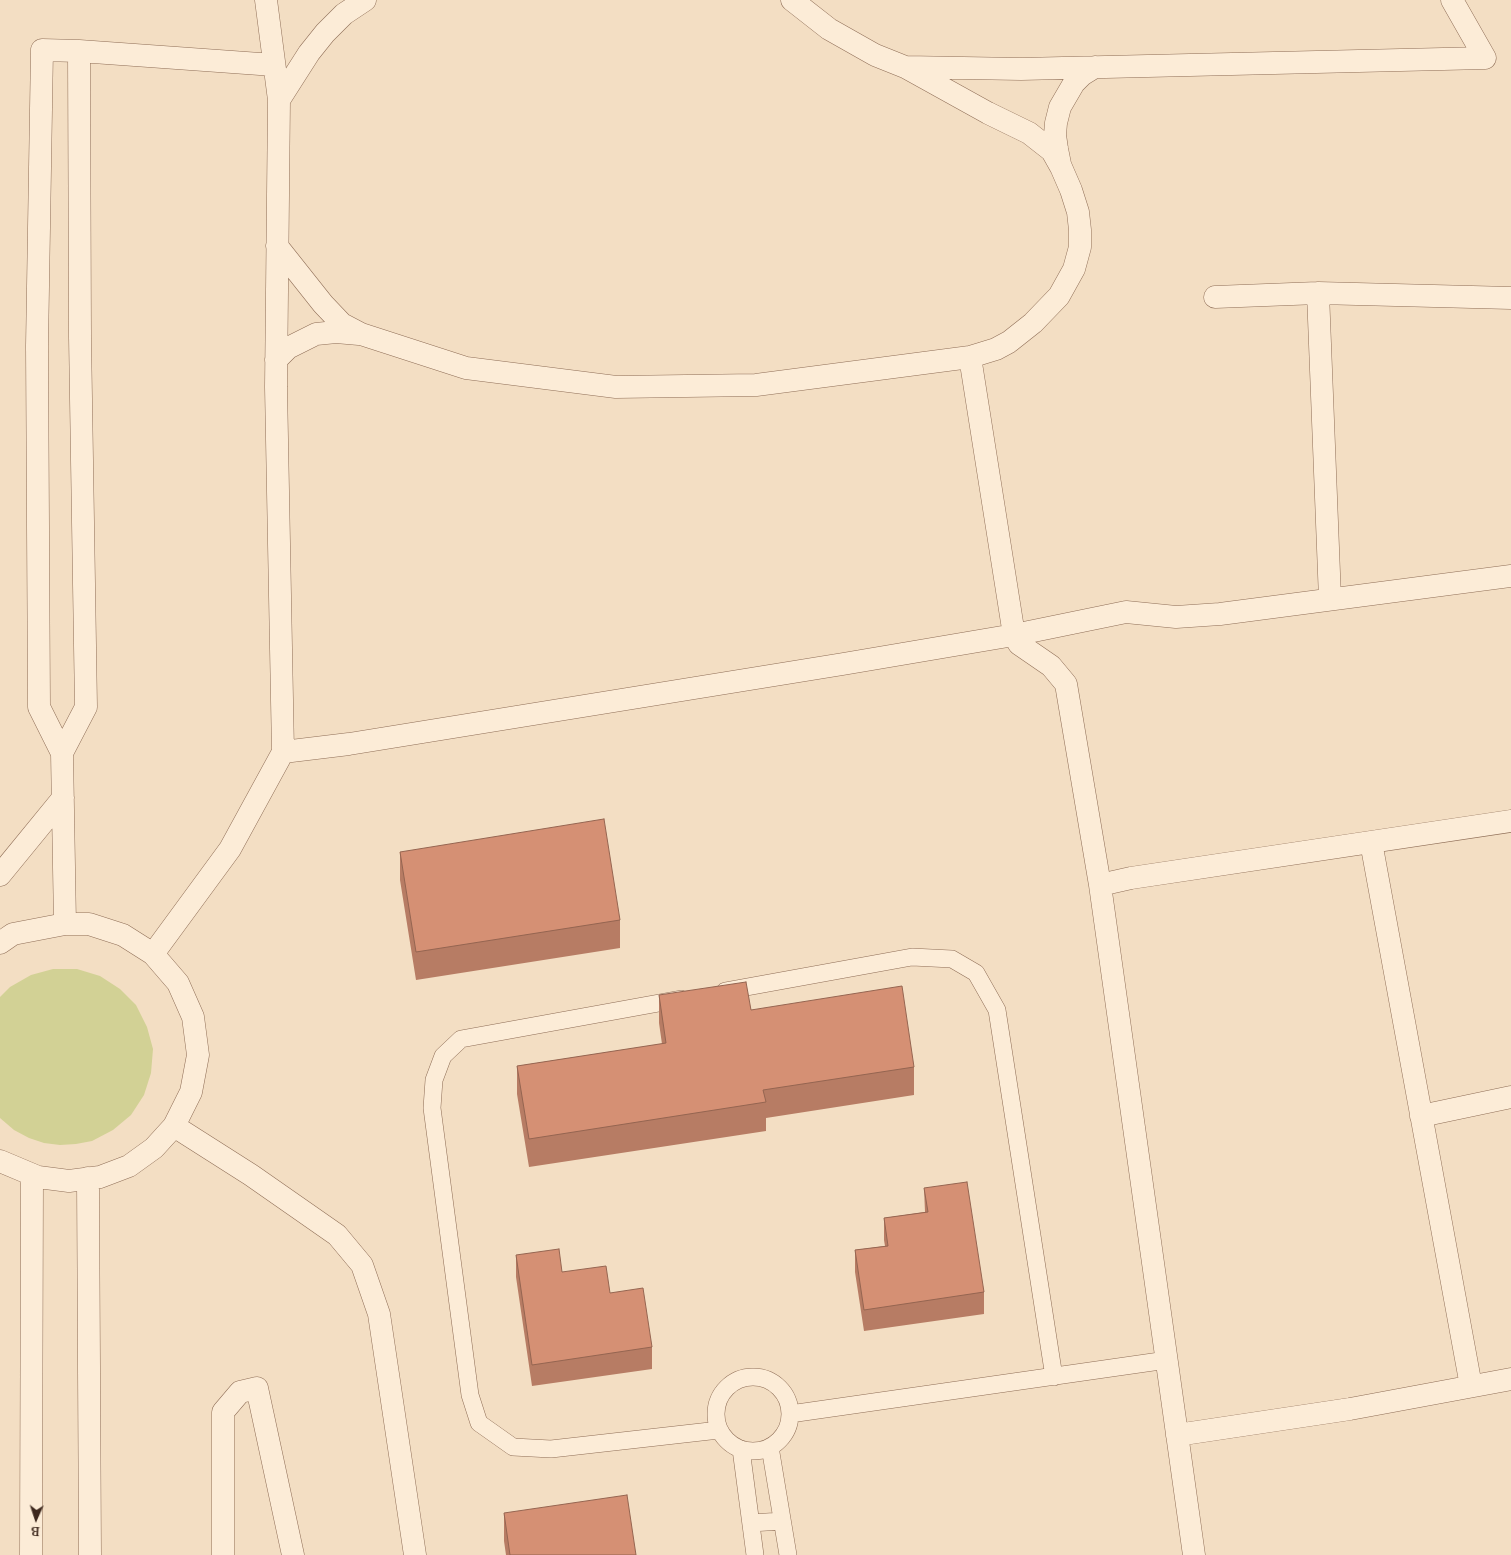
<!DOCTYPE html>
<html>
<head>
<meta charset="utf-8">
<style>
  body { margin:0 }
  #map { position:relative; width:1511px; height:1555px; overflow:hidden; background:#f3dec3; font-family:"Libre Baskerville",serif }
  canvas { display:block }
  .north { position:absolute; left:16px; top:1499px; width:40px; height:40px; -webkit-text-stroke:3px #f9e9d3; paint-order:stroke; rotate:183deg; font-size:11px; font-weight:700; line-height:16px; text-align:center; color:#3d281d }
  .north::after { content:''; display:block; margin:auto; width:14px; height:18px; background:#3d281d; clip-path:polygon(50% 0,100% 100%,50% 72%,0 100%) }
</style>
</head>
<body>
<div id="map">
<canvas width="1511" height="1555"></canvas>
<div class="north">B</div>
</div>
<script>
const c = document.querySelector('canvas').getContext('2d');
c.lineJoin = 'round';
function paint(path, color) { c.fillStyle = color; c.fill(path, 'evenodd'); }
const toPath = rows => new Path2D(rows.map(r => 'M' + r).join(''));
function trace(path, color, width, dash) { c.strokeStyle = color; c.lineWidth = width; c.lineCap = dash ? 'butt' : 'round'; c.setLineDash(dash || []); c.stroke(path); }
paint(toPath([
  [53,969,77,969,100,976,120,989,136,1005,147,1027,153,1049,151,1073,144,1095,131,1115,113,1130,92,1141,76,1144,60,1145,44,1143,29,1138,14,1130,0,1118,0,997,10,987,31,975]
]), '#d2d195');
const lane = toPath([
  [725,991,912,957,952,959,976,973,997,1010,1054,1377],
  [681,999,461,1039,443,1056,434,1080,432,1108,470,1395,479,1423,513,1447,551,1449,719,1430],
  '716 1414a37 37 0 1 1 74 0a37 37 0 1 1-74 0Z',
  [790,1414,1167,1360],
  [770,1447,788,1555],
  [741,1449,755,1555],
  [751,1523,782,1521]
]);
const street = toPath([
  [266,0,279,100,276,387,283,752],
  [792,0,829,29,875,55,905,67,1021,69,1485,58,1452,0],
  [79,51,80,337,86,707,62,753,39,707,37,346,42,50,79,51,274,65],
  [279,100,309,53,325,33,344,14,365,0],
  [1060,164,1057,149,1055,135,1056,123,1060,107,1074,83,1082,75,1095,67],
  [277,246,323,304,342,324,361,334,466,368,616,387,756,385,970,357,996,349,1009,342,1033,323,1059,296,1074,269,1080,247,1080,230,1078,212,1071,190,1061,167,1052,151,1029,133,988,113,905,67],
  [1318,293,1330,599],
  [1215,297,1318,293,1511,298],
  [970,357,1014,635,1019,644,1051,666,1066,684,1100,885],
  [276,360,288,348,316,334,336,332,359,334],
  [62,753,65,924],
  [1371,842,1471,1386],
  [0,875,63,798],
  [0,943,13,934,65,924,89,924,123,935,153,954,178,983,193,1017,198,1055,191,1092,174,1126,154,1148,129,1166,100,1177,69,1181,38,1177,0,1161],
  [153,954,230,849,283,752,349,744,843,664,1014,635,1126,612,1176,617,1220,614,1511,576],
  [1421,1116,1511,1097],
  [174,1126,251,1175,337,1235,362,1265,379,1314,415,1555],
  [88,1178,90,1555],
  [1177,1435,1350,1409,1511,1379],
  [31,1555,32,1175],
  [223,1555,223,1412,240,1392,257,1388,293,1555],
  [1194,1555,1100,885,1131,878,1511,821]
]);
trace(lane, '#8f6e57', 18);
trace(street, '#8f6e57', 23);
trace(lane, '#fcecd7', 17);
trace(street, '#fcecd7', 22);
paint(toPath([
  [400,852,620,920,620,948,416,980,400,880],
  [659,995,751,1010,914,1067,914,1095,766,1118,766,1131,529,1167,517,1094,517,1066,662,1044,659,1023],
  [924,1188,984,1292,984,1314,864,1331,855,1272,855,1250,885,1246,884,1240,884,1218,925,1212],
  [516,1255,562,1272,610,1293,652,1347,652,1369,532,1386,516,1277],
  [504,1513,636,1555,506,1555,504,1541]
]), '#b77c64');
const building = toPath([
  [604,819,620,920,416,952,400,852,604,819],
  [746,982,751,1010,902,986,914,1067,763,1090,766,1102,529,1139,517,1066,666,1043,659,995,746,982],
  [967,1182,984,1292,864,1310,855,1250,888,1246,884,1218,928,1212,924,1188,967,1182],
  [559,1249,562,1272,606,1266,610,1293,643,1288,652,1347,532,1365,516,1255,559,1249],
  [627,1495,636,1555,510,1555,504,1513,627,1495]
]);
paint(building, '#d59074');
trace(building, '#956551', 1);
</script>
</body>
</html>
